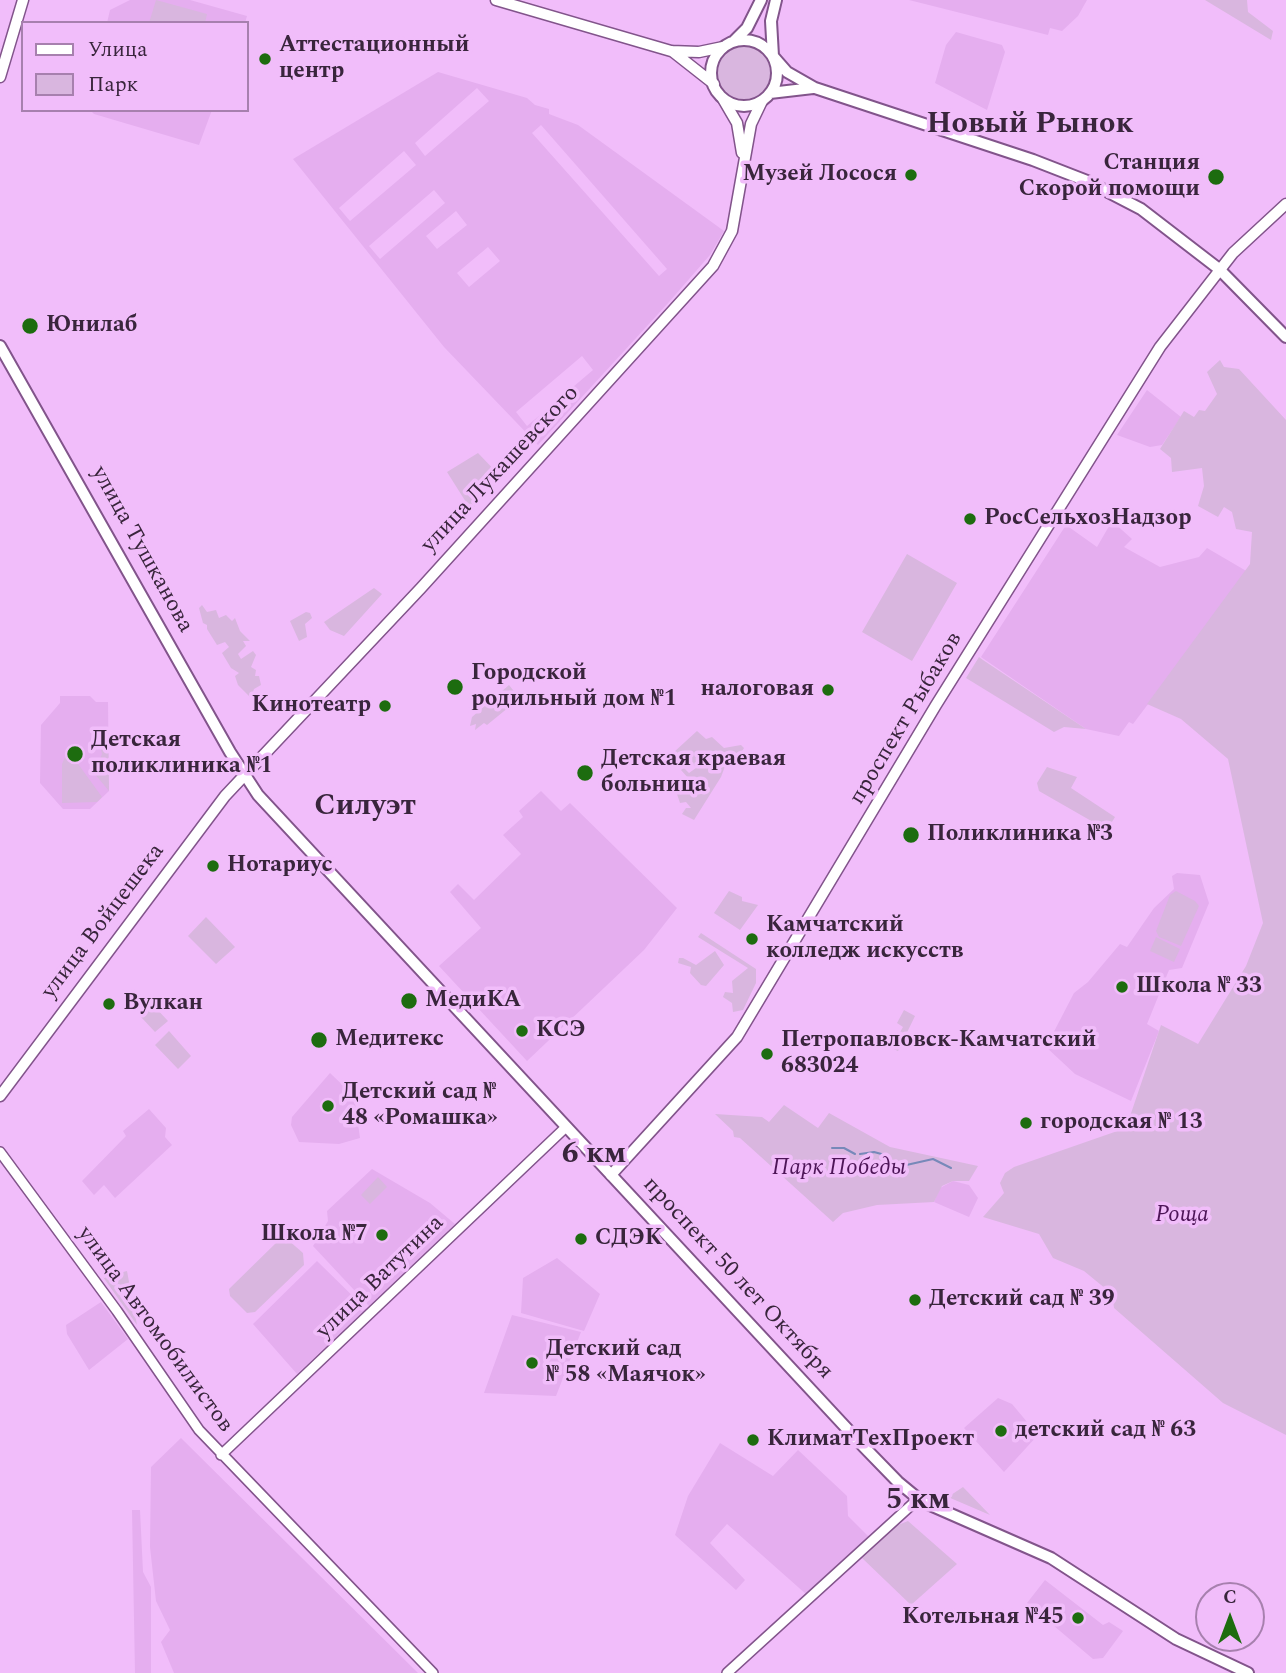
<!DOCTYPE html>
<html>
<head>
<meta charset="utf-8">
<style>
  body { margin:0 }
  #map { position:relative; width:1286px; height:1673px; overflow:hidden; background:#f1bdfa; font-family:Spectral,serif }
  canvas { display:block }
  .legend { position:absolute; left:21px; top:21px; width:228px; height:91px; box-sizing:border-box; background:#f1bdfa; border:2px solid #a780ae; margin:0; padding:9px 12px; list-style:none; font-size:21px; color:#39253c }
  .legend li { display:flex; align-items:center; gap:14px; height:35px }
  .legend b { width:35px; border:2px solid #a780ae }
  .north { position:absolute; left:1195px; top:1582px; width:70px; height:70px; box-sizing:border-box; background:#f1bdfa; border:2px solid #a780ae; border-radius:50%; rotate:0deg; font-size:19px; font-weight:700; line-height:28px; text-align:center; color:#39253c }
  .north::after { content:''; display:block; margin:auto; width:24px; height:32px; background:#1d6c0f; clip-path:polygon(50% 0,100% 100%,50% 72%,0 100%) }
</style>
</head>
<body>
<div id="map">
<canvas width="1286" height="1673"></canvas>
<ul class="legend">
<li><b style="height:9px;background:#fff"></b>Улица</li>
<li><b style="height:19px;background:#d9b6df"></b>Парк</li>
</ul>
<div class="north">С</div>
</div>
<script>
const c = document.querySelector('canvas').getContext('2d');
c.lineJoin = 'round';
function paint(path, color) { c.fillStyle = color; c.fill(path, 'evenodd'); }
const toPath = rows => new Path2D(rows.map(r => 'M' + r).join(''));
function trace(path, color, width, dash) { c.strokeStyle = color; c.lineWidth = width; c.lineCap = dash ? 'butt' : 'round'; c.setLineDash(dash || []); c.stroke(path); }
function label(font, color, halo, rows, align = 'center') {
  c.font = font + ' Spectral,serif'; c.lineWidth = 7; c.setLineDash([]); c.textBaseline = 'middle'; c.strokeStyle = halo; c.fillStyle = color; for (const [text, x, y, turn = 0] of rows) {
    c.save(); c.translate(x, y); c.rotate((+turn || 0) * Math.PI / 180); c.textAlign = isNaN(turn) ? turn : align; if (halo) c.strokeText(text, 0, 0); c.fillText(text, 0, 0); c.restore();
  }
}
paint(toPath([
  [130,0,190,0,247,16,245,23,107,23,110,10],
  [909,0,1087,0,1078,16,1062,31,1050,28,1048,35],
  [956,32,1002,45,1005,52,987,110,935,83,946,45],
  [438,72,527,98,535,105,549,109,549,114,578,125,724,231,710,255,669,302,538,445,444,347,293,159],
  [477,88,489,101,425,156,415,143],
  [541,125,667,269,659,276,532,133],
  [404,151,416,165,350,221,339,208],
  [434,190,445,203,380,259,369,246],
  [456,211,467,225,437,249,426,236],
  [488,247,500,261,469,287,457,273],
  [582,356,593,370,527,426,516,412],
  [90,110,212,110,199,145,94,114],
  [1147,390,1181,417,1162,445,1150,447,1117,435],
  [1112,521,1132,539,1124,547,1160,567,1199,557,1207,548,1248,572,1133,724,1129,722,1119,736,1086,729,981,657,1066,525,1097,547],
  [60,696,90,696,96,702,108,702,109,791,90,809,63,809,40,783,41,725,60,703],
  [541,791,561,811,570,803,677,908,644,950,527,1061,439,966,481,928,450,892,458,884,474,900,521,854,503,835,523,817,519,811],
  [1177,873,1200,875,1209,903,1182,968,1169,970,1147,1024,1159,1031,1131,1101,1075,1074,1046,1047,1074,993,1088,982,1120,944,1127,947,1154,908,1174,889,1172,876],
  [330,1073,354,1096,360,1138,339,1144,299,1142,291,1125,292,1117],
  [149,1109,166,1128,165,1137,172,1145,115,1198,104,1185,94,1195,82,1181,126,1136,123,1131],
  [372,1169,430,1203,455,1224,369,1306,313,1246,328,1221,327,1211],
  [953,1181,969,1185,978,1198,969,1217,934,1202,940,1188],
  [557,1258,600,1294,584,1331,521,1313,523,1278],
  [317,1261,366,1309,297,1374,253,1324],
  [101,1302,128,1339,89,1370,67,1334,66,1325],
  [512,1315,581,1332,556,1396,484,1393],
  [998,1398,1012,1404,1038,1435,1004,1472,964,1428],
  [181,1438,418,1673,174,1673,161,1642,170,1630,156,1601,150,1547,151,1467],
  [720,1443,773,1476,798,1450,847,1496,848,1516,871,1539,807,1595,727,1524,710,1543,745,1580,736,1590,675,1535,688,1496],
  [132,1510,140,1510,143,1572,151,1587,151,1673,135,1673],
  [1045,1580,1103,1625,1109,1622,1123,1631,1103,1658,1093,1659,1027,1603]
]), '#e5aeef');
paint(toPath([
  [156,0,207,14,205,23,149,23],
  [1205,0,1247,0,1248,12,1273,31,1271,40],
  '715 73a29 29 0 1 1 58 0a29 29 0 1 1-58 0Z',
  [1220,360,1224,367,1239,369,1286,420,1286,1435,1223,1403,1114,1308,1112,1294,1084,1271,1053,1258,1039,1234,983,1217,1004,1193,1000,1183,1005,1173,1014,1167,1126,1128,1161,1025,1198,1044,1246,966,1263,923,1228,759,1181,719,1147,704,1250,564,1252,532,1236,529,1232,512,1224,507,1218,517,1198,506,1204,486,1202,468,1172,472,1171,458,1160,449,1184,411,1194,417,1199,410,1205,411,1217,394,1207,372],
  [478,453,502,478,471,510,447,472],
  [907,554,957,583,912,661,862,632],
  [374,588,382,594,344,636,330,630,324,622],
  [202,605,207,612,216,610,219,618,226,615,232,621,235,618,240,631,250,641,243,641,246,646,238,654,241,659,253,651,256,655,251,667,256,670,255,676,259,676,261,685,254,689,251,698,238,685,235,676,239,673,231,668,222,653,229,647,225,642,217,645,207,629,207,625,203,623,199,608],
  [306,612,310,613,312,618,305,624,307,637,299,641,290,621],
  [979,657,983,660,1086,729,1064,727,1054,732,966,678],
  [509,685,517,695,514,703,487,725,484,723,475,730,476,724,470,726,472,717],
  [104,727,108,727,109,791,94,773,102,754,98,736],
  [697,731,706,739,712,737,724,748,741,745,744,748,738,758,728,754,725,758,727,761,721,777,694,820,682,814,686,808,691,808,686,802,680,803,673,782,673,779,678,783,689,779,681,770,684,768,689,773,696,768,690,760,679,765,674,752],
  [68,750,102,797,97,802,62,803,62,764],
  [1047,767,1077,777,1071,788,1115,817,1107,830,1039,791,1037,783],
  [729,891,742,897,742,901,758,905,740,930,714,913],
  [1176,891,1195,901,1199,906,1181,946,1159,937,1156,931,1170,895],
  [206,917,235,947,216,964,188,936],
  [701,933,756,969,756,983,743,1010,733,1012,732,1003,723,997,725,992,733,993,732,981,748,968,698,937],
  [1156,937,1180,949,1174,962,1150,951],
  [715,951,724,965,706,986,701,985,690,973,691,967,678,963,679,958,683,958,696,965],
  [154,1006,168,1021,155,1032,141,1017],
  [904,1010,915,1016,898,1051,891,1048,903,1027,897,1023],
  [169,1031,191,1056,178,1069,155,1045],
  [784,1105,818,1128,829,1113,890,1147,978,1166,969,1181,953,1181,942,1186,934,1202,877,1205,843,1213,833,1222,740,1138,734,1137,733,1131,715,1114,762,1117,769,1122],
  [378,1177,387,1187,370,1204,361,1195],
  [287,1239,303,1253,304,1265,255,1312,247,1313,230,1296,229,1289,278,1241],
  [127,1271,137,1325,103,1277],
  [963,1487,990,1515,948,1497],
  [908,1521,957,1564,911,1605,862,1558,898,1525]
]), '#d9b6df');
trace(toPath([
  [832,1148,844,1148,855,1154],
  [860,1154,874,1152,889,1156,892,1162,902,1166,933,1159,951,1168]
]), '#7789b9', 2);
const tertiary = toPath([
  [0,1152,117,1311,199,1430,433,1673],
  [221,1455,566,1127],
  [727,1673,918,1499]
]);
const secondary = toPath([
  [496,0,671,51,699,52,723,47],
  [672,51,714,84],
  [0,77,23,0],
  [723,99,737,123,742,153],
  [0,1096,225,796,421,588,713,266,732,231,751,124,762,101],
  [611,1175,737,1037,936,705,1160,347,1233,253,1286,204]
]);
const primary = toPath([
  '711 73a33 33 0 1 1 66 0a33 33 0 1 1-66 0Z',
  [734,41,747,28,761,0],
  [773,56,787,72,815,88,1033,160,1087,181,1141,209,1219,269,1286,337],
  [773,56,771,21,776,0],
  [770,93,813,88],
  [0,346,230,752,258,795,864,1447,898,1482,921,1501,1051,1558,1176,1639,1248,1673]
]);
trace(tertiary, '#82548b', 12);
trace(secondary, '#82548b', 13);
trace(primary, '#82548b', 14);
trace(tertiary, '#fff', 9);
trace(secondary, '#fff', 10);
trace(primary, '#fff', 10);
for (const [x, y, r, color] of [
  [265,59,7,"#1d6c0f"],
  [911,175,7,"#1d6c0f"],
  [1216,177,9,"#1d6c0f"],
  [30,326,9,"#1d6c0f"],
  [970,519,7,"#1d6c0f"],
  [455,687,9,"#1d6c0f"],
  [828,690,7,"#1d6c0f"],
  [385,706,7,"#1d6c0f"],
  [75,754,9,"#1d6c0f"],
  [585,773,9,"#1d6c0f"],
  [911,835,9,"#1d6c0f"],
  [213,866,7,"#1d6c0f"],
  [752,939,7,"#1d6c0f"],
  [1122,987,7,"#1d6c0f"],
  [409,1001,9,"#1d6c0f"],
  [109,1004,7,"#1d6c0f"],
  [522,1031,7,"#1d6c0f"],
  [319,1040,9,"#1d6c0f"],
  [767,1054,7,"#1d6c0f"],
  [328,1106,7,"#1d6c0f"],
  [1026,1123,7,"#1d6c0f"],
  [382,1235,7,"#1d6c0f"],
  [581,1239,7,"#1d6c0f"],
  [915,1300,7,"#1d6c0f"],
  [532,1363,7,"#1d6c0f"],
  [1001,1431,7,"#1d6c0f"],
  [753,1440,7,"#1d6c0f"],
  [1078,1618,7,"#1d6c0f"]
]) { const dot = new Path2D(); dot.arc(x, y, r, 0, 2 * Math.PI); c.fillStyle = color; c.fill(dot); trace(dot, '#f1bdfa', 2.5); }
label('bold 23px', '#39253c', '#f1bdfa', [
  ["Аттестационный",279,46],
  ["центр",279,72],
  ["Станция",1200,164,"right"],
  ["Скорой помощи",1200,190,"right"],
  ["Музей Лосося",897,175,"right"],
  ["Юнилаб",46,326],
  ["РосСельхозНадзор",984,519],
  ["Городской",471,674],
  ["родильный дом №1",471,700],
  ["налоговая",814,690,"right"],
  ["Кинотеатр",371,706,"right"],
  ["Детская",91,741],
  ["поликлиника №1",91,767],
  ["Детская краевая",601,760],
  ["больница",601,786],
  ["Поликлиника №3",927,835],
  ["Нотариус",227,866],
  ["Камчатский",766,926],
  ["колледж искусств",766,952],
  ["Школа № 33",1136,987],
  ["МедиКА",425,1001],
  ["Вулкан",123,1004],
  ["КСЭ",536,1031],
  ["Медитекс",335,1040],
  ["Петропавловск-Камчатский",781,1041],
  ["683024",781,1067],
  ["Детский сад №",342,1093],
  ["48 «Ромашка»",342,1119],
  ["городская № 13",1040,1123],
  ["Школа №7",368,1235,"right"],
  ["СДЭК",595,1239],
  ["Детский сад № 39",929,1300],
  ["Детский сад",546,1350],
  ["№ 58 «Маячок»",546,1376],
  ["детский сад № 63",1015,1431],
  ["КлиматТехПроект",767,1440],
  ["Котельная №45",1064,1618,"right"]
], 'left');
label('23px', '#39253c', '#f1bdfa', [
  ["улица Лукашевского",501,470,-47],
  ["улица Тушканова",141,550,61],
  ["проспект Рыбаков",907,719,-59],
  ["улица Войцешека",104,922,-53],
  ["улица Ватутина",381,1278,-44],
  ["проспект 50 лет Октября",737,1279,47],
  ["улица Автомобилистов",154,1330,54]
]);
label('italic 23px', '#4d1557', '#f1bdfa', [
  ["Парк Победы",839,1169],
  ["Роща",1182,1216]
]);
label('bold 30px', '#39253c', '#f1bdfa', [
  ["Новый Рынок",1030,126],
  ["Силуэт",365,808],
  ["6 км",594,1156],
  ["5 км",918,1502]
]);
</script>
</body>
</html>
